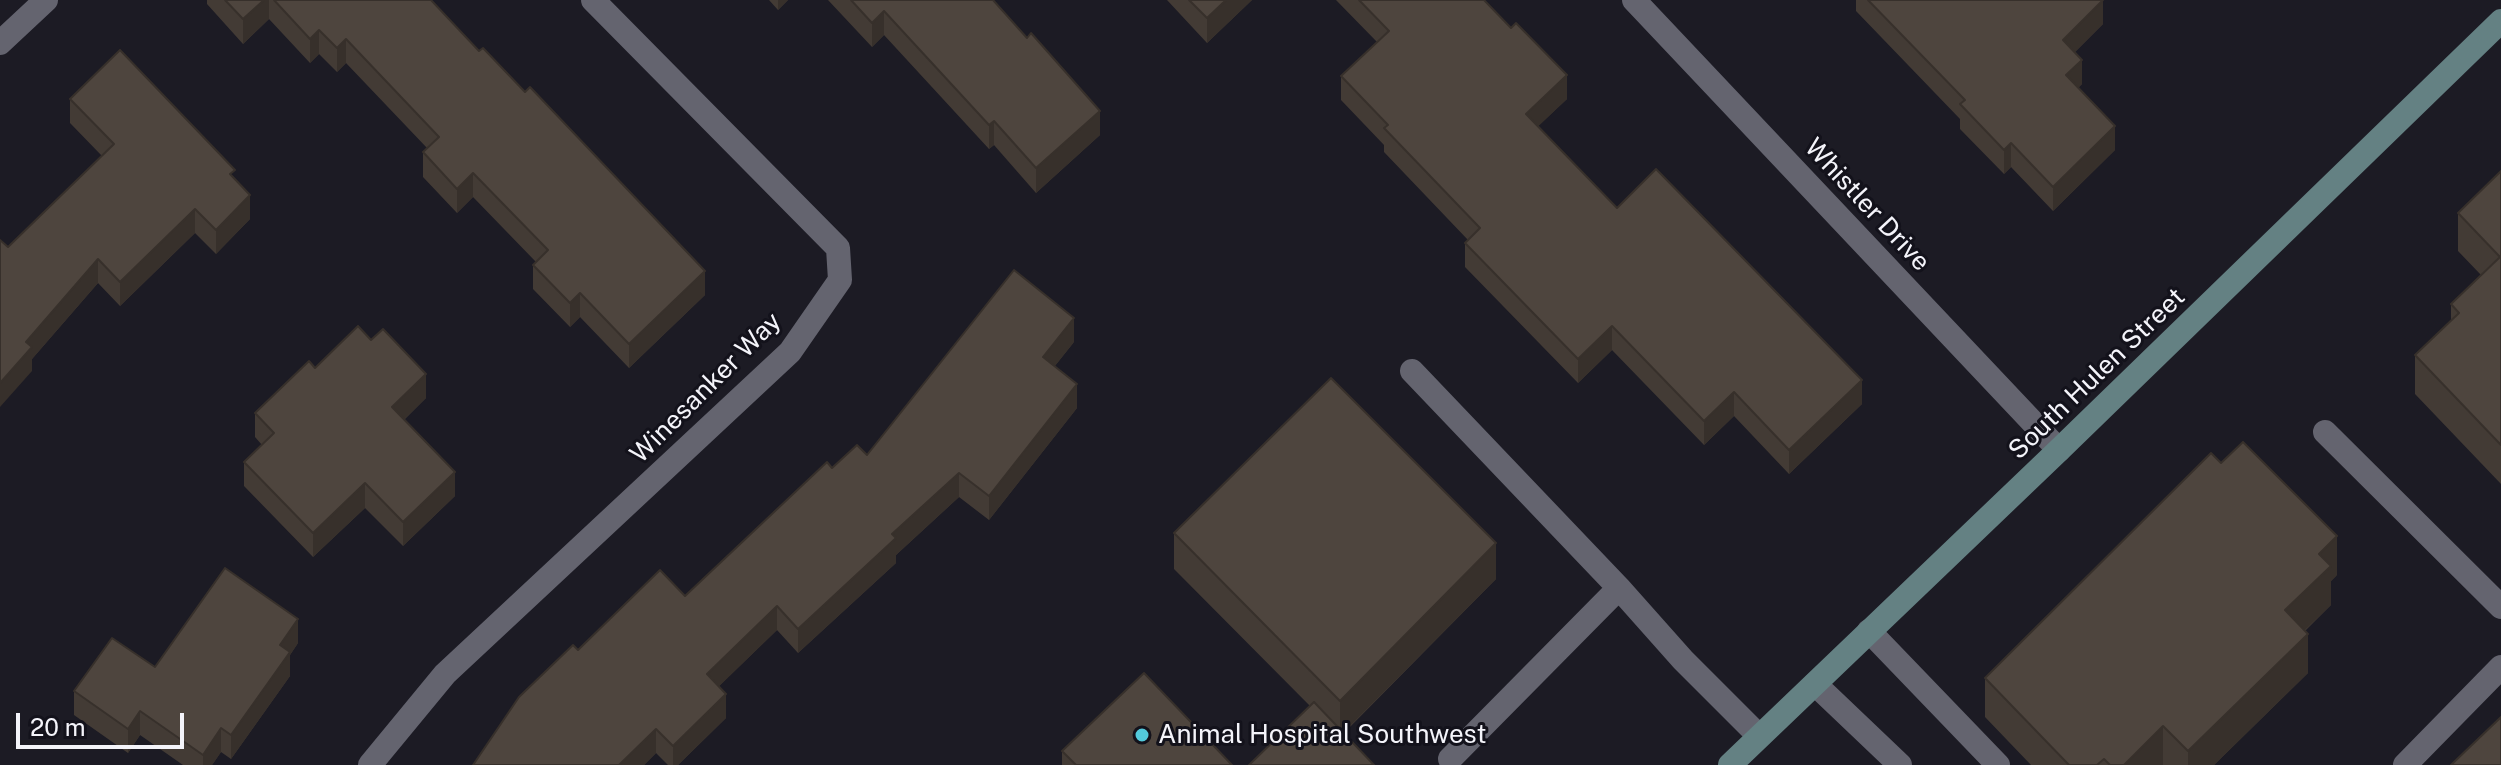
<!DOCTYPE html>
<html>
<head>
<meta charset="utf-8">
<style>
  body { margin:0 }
  #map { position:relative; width:2501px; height:765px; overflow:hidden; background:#1c1b24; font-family:"Public Sans",sans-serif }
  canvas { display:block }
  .scale { position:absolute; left:16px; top:713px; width:168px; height:36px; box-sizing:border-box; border:4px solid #f4f4fa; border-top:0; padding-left:10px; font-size:24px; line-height:28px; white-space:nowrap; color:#f4f4fa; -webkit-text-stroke:6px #13121b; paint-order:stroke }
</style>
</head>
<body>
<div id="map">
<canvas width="2501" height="765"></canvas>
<div class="scale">20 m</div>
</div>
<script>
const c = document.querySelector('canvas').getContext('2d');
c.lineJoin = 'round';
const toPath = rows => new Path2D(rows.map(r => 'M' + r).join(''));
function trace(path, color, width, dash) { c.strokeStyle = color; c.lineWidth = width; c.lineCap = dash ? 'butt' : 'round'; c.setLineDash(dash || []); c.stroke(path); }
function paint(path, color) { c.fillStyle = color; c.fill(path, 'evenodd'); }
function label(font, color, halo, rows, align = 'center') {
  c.font = font + ' "Public Sans",sans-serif'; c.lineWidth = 6; c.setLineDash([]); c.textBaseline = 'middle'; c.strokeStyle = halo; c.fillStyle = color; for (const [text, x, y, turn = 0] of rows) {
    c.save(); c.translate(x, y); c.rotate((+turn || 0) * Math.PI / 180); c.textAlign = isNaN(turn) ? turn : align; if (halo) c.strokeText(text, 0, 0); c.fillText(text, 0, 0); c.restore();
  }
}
trace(toPath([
  [1412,371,1619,588],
  [2325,432,2501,607],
  [1869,631,1998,765],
  [1815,684,1900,765],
  [1450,759,1619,588,1683,660,1759,736],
  [2405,765,2501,667]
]), '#64646f', 24);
trace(toPath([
  [1634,0,2059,450],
  [0,43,46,0],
  [370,765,445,674,790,352,840,280,838,248,593,0]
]), '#64646f', 24);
trace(toPath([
  [1730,765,2059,450,2501,21]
]), '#648183', 24);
paint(toPath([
  [207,0,431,0,705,295,629,368,580,317,570,327,533,289,533,265,536,262,473,197,457,213,423,177,423,152,427,148,346,63,337,72,319,54,310,63,269,19,243,44,207,4],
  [769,0,788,0,778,10],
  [828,0,993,0,1100,135,1036,193,994,145,989,149,884,35,872,47],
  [1167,0,1252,0,1207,43],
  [1336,0,1484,0,1567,99,1538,126,1617,208,1862,404,1789,474,1734,416,1704,445,1612,350,1578,383,1465,267,1465,243,1468,240,1384,152,1384,145,1341,100,1341,76,1377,42],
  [1856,0,2103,0,2103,24,2075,52,2082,84,2078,88,2115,150,2053,211,2011,167,2004,174,1960,129,1960,119,1856,11],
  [70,99,235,179,250,219,216,254,195,233,120,306,98,283,32,359,32,371,8,247,102,156,70,123],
  [2501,171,2501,484,2415,394,2415,355,2451,321,2451,304,2481,275,2458,251,2458,213],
  [1074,342,1054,367,1077,408,989,520,959,497,896,555,896,563,798,653,777,630,719,686,726,718,678,765,668,765,656,753,644,765,473,765,578,650,685,596,832,468,867,455],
  [315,368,426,398,404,420,455,496,403,546,365,508,313,557,244,486,244,462,262,445,255,437,255,413],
  [1174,533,1496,579,1344,733,1310,706,1174,569],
  [2337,575,2331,581,2331,605,2305,631,2308,673,2214,765,2031,765,1985,717,1985,678],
  [298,643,290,655,290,676,231,759,221,752,212,765,183,765,140,735,128,753,74,715,74,691,155,667],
  [1062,751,1232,765,1062,765]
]), '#433b35');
paint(toPath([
  [264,0,269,0,269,19,243,44,243,19],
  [778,0,788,0,778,10],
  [1226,0,1252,0,1207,43,1207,18],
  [2103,0,2103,24,2063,64,2063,40],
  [884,11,884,35,872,47,872,23],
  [319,30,319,54,310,63,310,39],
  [346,39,346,63,337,72,337,48],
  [2082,60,2082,84,2066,100,2066,75],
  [1567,75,1567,99,1526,138,1526,114],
  [1100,111,1100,135,1036,193,1036,168],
  [994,121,994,145,989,149,989,125],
  [2115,126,2115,150,2053,211,2053,187],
  [2011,143,2011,167,2004,174,2004,150],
  [473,173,473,197,457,213,457,189],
  [250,195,250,219,216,254,216,230],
  [195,209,195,233,120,306,120,282],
  [98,259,98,283,32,359,32,371,0,407,0,383,26,342],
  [705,271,705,295,629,368,629,344],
  [580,293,580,317,570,327,570,303],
  [1074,318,1074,342,1043,381,1043,357],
  [1612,326,1612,350,1578,383,1578,359],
  [426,374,426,398,392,431,392,407],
  [1862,380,1862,404,1789,474,1789,450],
  [1077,384,1077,408,989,520,989,496],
  [1734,392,1734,416,1704,445,1704,421],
  [455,472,455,496,403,546,403,522],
  [959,473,959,497,896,555,896,563,798,653,798,629,892,534],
  [365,483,365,508,313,557,313,533],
  [2337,536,2337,575,2331,581,2331,605,2285,649,2285,610,2319,554],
  [1496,543,1496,579,1340,736,1340,701],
  [777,606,777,630,707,698,707,674],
  [298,619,298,643,290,655,290,676,231,759,231,735,280,645],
  [2308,634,2308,673,2214,765,2188,765,2188,751],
  [726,694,726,718,678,765,673,765,673,746],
  [140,711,140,735,128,753,128,729],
  [2163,726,2163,765,2124,765],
  [221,728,221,752,212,765,203,765,203,755],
  [656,729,656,753,644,765,619,765]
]), '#37302b');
const building = toPath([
  [225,0,264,0,243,19,225,0],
  [274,0,431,0,479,51,483,48,525,92,530,87,705,271,629,344,580,293,570,303,533,265,548,250,473,173,457,189,423,152,439,137,346,39,337,48,319,30,310,39,274,0],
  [851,0,993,0,1027,38,1031,33,1100,111,1036,168,994,121,989,125,884,11,872,23,851,0],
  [1189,0,1226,0,1207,18,1189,0],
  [1359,0,1484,0,1511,28,1516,23,1567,75,1526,114,1617,208,1656,169,1862,380,1789,450,1734,392,1704,421,1612,326,1578,359,1465,243,1480,228,1384,128,1388,125,1341,76,1389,31,1359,0],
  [1868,0,2103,0,2063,40,2082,60,2066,75,2115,126,2053,187,2011,143,2004,150,1960,104,1965,100,1868,0],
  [120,50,235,170,230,174,250,195,216,230,195,209,120,282,98,259,26,342,32,347,0,383,0,240,8,247,114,144,70,99,120,50],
  [2501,171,2501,445,2415,355,2459,313,2451,304,2500,257,2458,213,2501,171],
  [1014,270,1074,318,1043,357,1077,384,989,496,959,473,892,534,896,538,798,629,777,606,707,674,726,694,673,746,656,729,619,765,473,765,519,697,573,645,578,650,660,570,685,596,827,462,832,468,857,445,867,455,1014,270],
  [358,326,371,340,383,329,426,374,392,407,455,472,403,522,365,483,313,533,244,462,274,433,255,413,309,361,315,368,358,326],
  [1331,378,1496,543,1340,701,1174,533,1331,378],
  [2243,442,2337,536,2319,554,2331,566,2285,610,2308,634,2188,751,2163,726,2124,765,2110,765,2104,759,2097,765,2069,765,1985,678,2211,453,2221,463,2243,442],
  [225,568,298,619,280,645,290,652,231,735,221,728,203,755,140,711,128,729,74,691,112,638,155,667,225,568],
  [1144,673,1232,765,1076,765,1062,751,1144,673],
  [1314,702,1374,765,1249,765,1314,702],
  [2501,717,2501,765,2451,765,2453,763,2501,717]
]);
paint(building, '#4e453e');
trace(building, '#37302b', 2);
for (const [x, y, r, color] of [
  [1142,735,8,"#53cadc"]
]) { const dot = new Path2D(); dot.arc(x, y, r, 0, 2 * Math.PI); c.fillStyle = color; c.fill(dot); trace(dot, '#13121b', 3); }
label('26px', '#f4f4fa', '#13121b', [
  ["Whistler Drive",1867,205,47],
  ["South Hulen Street",2097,374,-44],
  ["Winesanker Way",706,388,-45]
]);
label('26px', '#f4f4fa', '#13121b', [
  ["Animal Hospital Southwest",1158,735]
], 'left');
</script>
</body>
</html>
